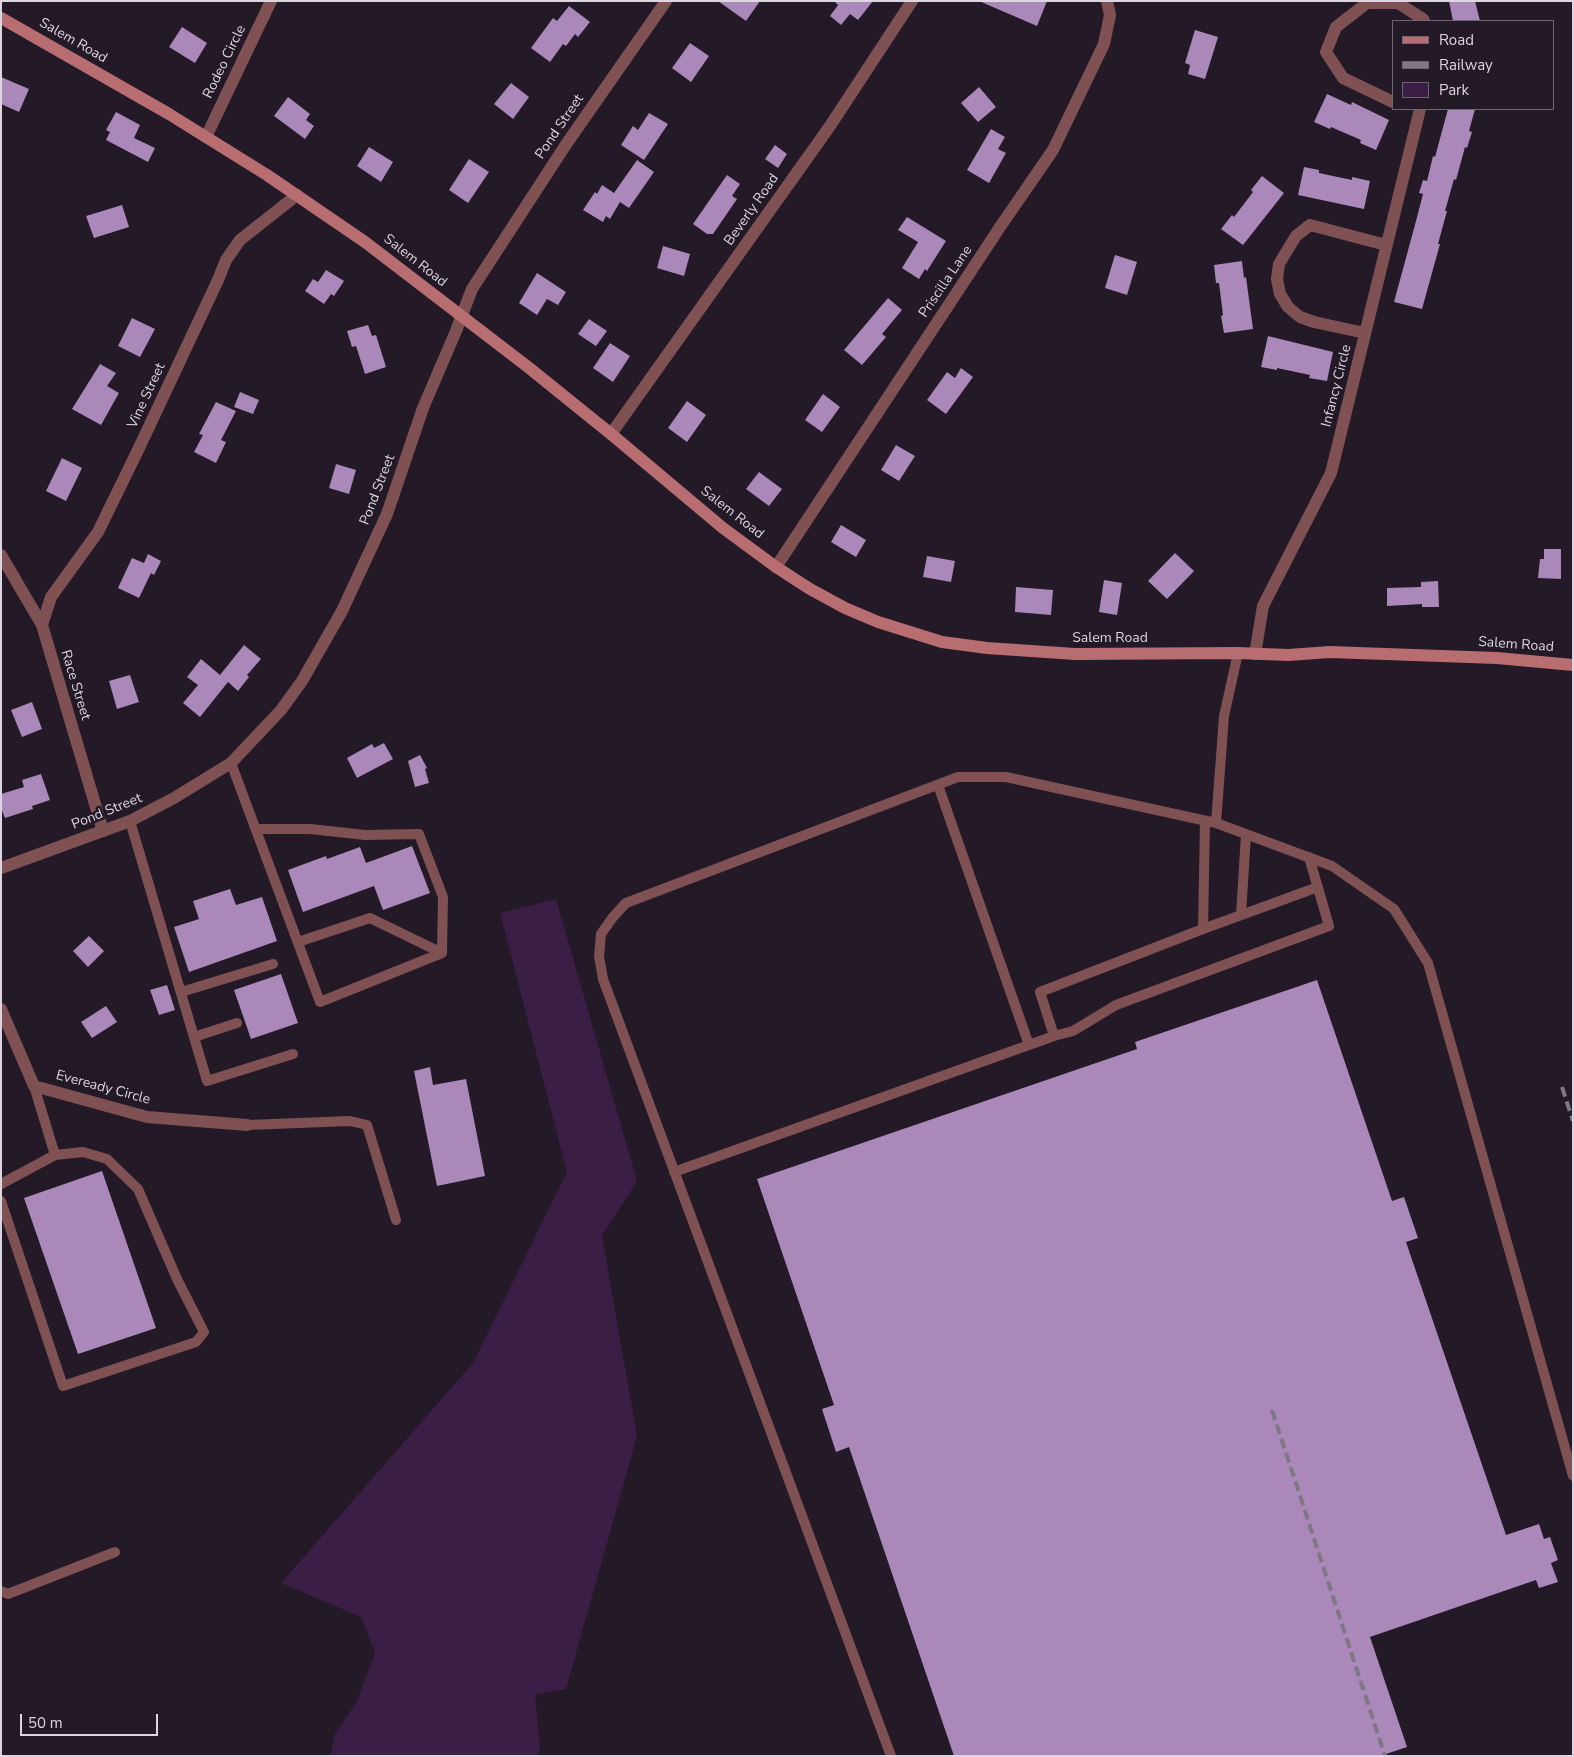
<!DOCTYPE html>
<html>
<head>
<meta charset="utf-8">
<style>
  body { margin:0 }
  #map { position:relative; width:1574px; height:1757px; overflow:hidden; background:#231927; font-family:"Nunito Sans",sans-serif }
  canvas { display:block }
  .frame { position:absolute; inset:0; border:2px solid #ddd6e0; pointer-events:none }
  .legend { position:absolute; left:1392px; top:20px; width:162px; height:90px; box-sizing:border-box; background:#231927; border:1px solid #6d6571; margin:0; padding:6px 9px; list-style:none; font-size:15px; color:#ddd6e0 }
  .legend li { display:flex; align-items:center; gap:10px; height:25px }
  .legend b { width:25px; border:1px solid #6d6571 }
  .scale { position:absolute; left:20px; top:1714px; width:138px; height:22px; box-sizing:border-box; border:2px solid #ddd6e0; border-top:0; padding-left:6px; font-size:15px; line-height:18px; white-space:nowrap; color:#ddd6e0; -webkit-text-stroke:4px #231927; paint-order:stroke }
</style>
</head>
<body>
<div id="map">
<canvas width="1574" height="1757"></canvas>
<div class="frame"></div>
<ul class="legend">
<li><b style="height:6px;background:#b86d71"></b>Road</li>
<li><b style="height:6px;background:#7f7783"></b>Railway</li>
<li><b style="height:14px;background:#3a1e45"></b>Park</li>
</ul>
<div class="scale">50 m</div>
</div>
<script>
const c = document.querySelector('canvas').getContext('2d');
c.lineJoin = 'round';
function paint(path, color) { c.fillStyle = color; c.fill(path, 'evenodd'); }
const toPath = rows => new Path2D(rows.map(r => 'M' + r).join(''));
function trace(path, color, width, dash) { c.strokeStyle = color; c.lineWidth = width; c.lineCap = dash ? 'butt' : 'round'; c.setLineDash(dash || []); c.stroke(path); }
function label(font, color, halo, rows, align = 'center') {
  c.font = font + ' "Nunito Sans",sans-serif'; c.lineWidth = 5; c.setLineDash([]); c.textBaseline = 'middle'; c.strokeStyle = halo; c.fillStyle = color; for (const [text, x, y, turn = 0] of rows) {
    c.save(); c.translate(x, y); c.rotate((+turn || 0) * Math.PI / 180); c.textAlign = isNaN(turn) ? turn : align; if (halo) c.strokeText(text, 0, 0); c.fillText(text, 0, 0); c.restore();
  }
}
paint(toPath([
  [556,899,637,1181,602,1236,637,1436,566,1689,535,1695,540,1746,538,1756,330,1756,335,1734,357,1701,375,1653,361,1617,281,1583,473,1363,567,1172,500,913]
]), '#3a1e45');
paint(toPath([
  [718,1,760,1,746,21],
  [834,1,873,1,858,20,850,14,841,25,830,16,838,5],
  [979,1,1047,1,1037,26],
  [1449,1,1475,1,1480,21,1453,21],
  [569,6,590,22,578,37,575,34,566,46,563,44,550,62,531,48,553,18,557,21],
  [182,27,207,43,195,63,169,47],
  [1195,30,1218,37,1205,79,1188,74,1190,65,1185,63],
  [690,43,709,56,691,82,672,68],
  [1,77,29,89,19,112,1,104],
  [511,83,529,97,513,119,494,104],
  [979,87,996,107,978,122,961,103],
  [1327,94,1351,105,1352,102,1389,120,1376,150,1360,143,1361,140,1331,127,1330,129,1314,122],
  [288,97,310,114,306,120,314,126,305,139,274,116],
  [1448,109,1475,109,1469,131,1472,132,1467,148,1465,147,1456,180,1454,179,1445,211,1447,211,1438,244,1440,244,1422,309,1394,302,1416,221,1423,194,1419,193,1423,180,1427,181,1433,156,1435,157],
  [116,112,140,125,134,138,155,148,148,162,106,140,110,132,106,130],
  [649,113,668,124,644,160,621,145,633,126,638,130],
  [991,129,1005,137,998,149,1006,153,989,183,967,170],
  [775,145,787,154,778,168,765,159],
  [369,147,393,162,381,182,357,166],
  [469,159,489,172,468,203,449,190],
  [637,160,654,172,629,208,620,202,610,219,606,216,603,222,583,210,595,192,597,194,602,185,614,193],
  [1304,167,1319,170,1319,173,1352,180,1352,177,1370,181,1364,209,1298,195],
  [727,175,740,184,732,196,737,199,713,234,707,234,693,224],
  [1262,176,1284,193,1243,245,1221,229,1232,215,1234,217,1253,192,1251,190],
  [122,205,129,227,94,238,86,216],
  [907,217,946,241,927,271,925,269,919,279,902,268,918,242,898,230],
  [663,246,690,254,684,276,657,268],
  [1115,255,1137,262,1127,295,1105,288],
  [1242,261,1244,278,1246,277,1253,329,1224,333,1221,316,1223,315,1219,283,1216,283,1214,265],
  [326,270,344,281,334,296,331,294,324,304,305,291,313,279,318,282],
  [537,273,566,292,558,305,547,299,537,315,519,303],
  [888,298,902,310,882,334,886,337,862,365,844,350],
  [132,318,155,329,140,357,118,346],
  [589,319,607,331,596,346,578,334],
  [368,325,372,336,376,335,386,367,365,374,356,346,352,347,347,331],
  [1268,336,1333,352,1327,381,1309,378,1310,375,1277,368,1277,370,1261,367],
  [610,343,630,356,613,382,593,368],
  [100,364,116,373,107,386,119,393,101,425,72,409],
  [961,368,973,377,946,414,927,400,947,372,955,378],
  [240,392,259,400,253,414,234,407],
  [823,394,840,407,822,432,805,420],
  [687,401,706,415,687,442,668,428],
  [216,402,236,411,221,440,226,442,216,463,194,452,203,435,199,434],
  [896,445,915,456,899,481,881,470],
  [62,458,82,468,66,501,46,491],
  [336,464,356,470,349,494,329,488],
  [759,472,782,489,769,506,746,489],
  [841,525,866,540,856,557,831,542],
  [1544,549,1561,549,1561,579,1538,578,1540,559,1544,559],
  [1175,553,1194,571,1167,599,1148,581],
  [148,554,161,561,154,575,151,573,139,598,118,588,132,558,144,563],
  [927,556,955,561,951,582,923,577],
  [1104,580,1122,583,1117,615,1099,612],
  [1438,581,1439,607,1422,607,1422,604,1387,606,1387,588,1421,587,1421,582],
  [1016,587,1053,590,1051,615,1015,612],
  [244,645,261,659,247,675,249,677,238,691,228,682,200,717,183,703,198,685,187,677,201,659,220,675],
  [130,675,139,702,117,709,109,681],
  [32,702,42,729,22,737,11,710],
  [384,743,393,759,357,778,347,758,372,744,374,748],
  [420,755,427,768,425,769,429,783,415,787,408,761],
  [41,774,50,800,32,806,33,809,5,818,1,808,1,794,24,787,22,780],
  [412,846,430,893,383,910,374,886,303,912,288,870,326,856,327,859,360,847,366,863],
  [230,889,236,905,262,897,277,941,189,972,174,927,199,919,193,901],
  [89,936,104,951,88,967,73,951],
  [281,974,298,1023,251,1039,234,990],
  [1317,980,1392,1201,1404,1197,1418,1238,1406,1242,1506,1535,1539,1524,1544,1539,1550,1537,1558,1560,1551,1563,1558,1582,1539,1588,1536,1580,1370,1637,1407,1747,1380,1756,954,1756,849,1447,836,1452,822,1409,834,1405,757,1179,1137,1049,1135,1042],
  [167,985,175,1010,159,1015,150,990],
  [106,1006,117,1022,92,1038,81,1022],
  [430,1067,433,1085,466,1079,485,1176,437,1186,414,1071],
  [102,1171,156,1328,78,1354,24,1198]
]), '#aa88b9');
trace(toPath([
  [231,763,320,1002,442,953,443,897,419,834,365,835,310,829,256,829],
  [938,785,1029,1045],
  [130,821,207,1081,293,1054],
  [1216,823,1332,866,1394,909,1428,963,1573,1476],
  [1241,915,1246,834],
  [1203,929,1205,821],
  [298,942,370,918,442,953],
  [181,992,273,964],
  [1054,1036,1073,1031,1116,1005,1329,926,1309,857],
  [194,1037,237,1023],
  [34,1086,55,1155],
  [247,1125,350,1121,367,1125,396,1220],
  [674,1172,1054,1036,1040,992,1203,929,1318,887],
  [1,1184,55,1155,83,1152,107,1159,138,1189,177,1279,204,1332,196,1342,63,1386,1,1201],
  [1,1591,8,1594,115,1552],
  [891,1756,603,979,599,956,601,934,613,917,626,903,958,777,1006,777,1216,823,1224,716,1238,653]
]), '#7f5153', 10);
trace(toPath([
  [1393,102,1343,78,1326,52,1336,27,1367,3,1398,3,1423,19,1424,21],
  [206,137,271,1],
  [1365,333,1314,322,1300,317,1288,307,1280,294,1277,279,1279,264,1296,236,1310,225,1386,245],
  [611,434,830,126,912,1],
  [1,555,42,625,103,831],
  [776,567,1000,227,1053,150,1104,44,1110,15,1107,1],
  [42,625,51,597,98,532,139,448,218,280,226,260,240,240,297,195],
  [1255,654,1263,606,1331,473,1420,109],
  [1,1009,34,1086,147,1117,247,1125]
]), '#7f5153', 12);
trace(toPath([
  [1,868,130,821,174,798,231,763,281,710,302,681,342,611,387,514,423,408,456,331,472,289,567,143,666,1]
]), '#7f5153', 12);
trace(toPath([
  [1,18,169,114,267,175,365,242,528,367,611,434,723,528,776,567,810,589,845,608,878,622,942,642,987,648,1075,654,1238,653,1288,655,1330,652,1497,658,1573,665]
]), '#b86d71', 12);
trace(toPath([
  [1562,1087,1573,1121],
  [1272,1410,1385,1756]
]), '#7f7783', 4, [10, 5]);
label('14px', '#ddd6e0', '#231927', [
  ["Salem Road",73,41,30],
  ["Rodeo Circle",225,62,-64],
  ["Pond Street",560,127,-56],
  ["Beverly Road",752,210,-55],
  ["Salem Road",415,261,38],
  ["Priscilla Lane",946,282,-56],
  ["Infancy Circle",1337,386,-76],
  ["Vine Street",147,396,-65],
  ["Pond Street",378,490,-69],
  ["Salem Road",732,513,38],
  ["Salem Road",1110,639],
  ["Salem Road",1516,645,4],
  ["Race Street",75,685,73],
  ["Pond Street",107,812,-22],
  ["Eveready Circle",103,1088,15]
]);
</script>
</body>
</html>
